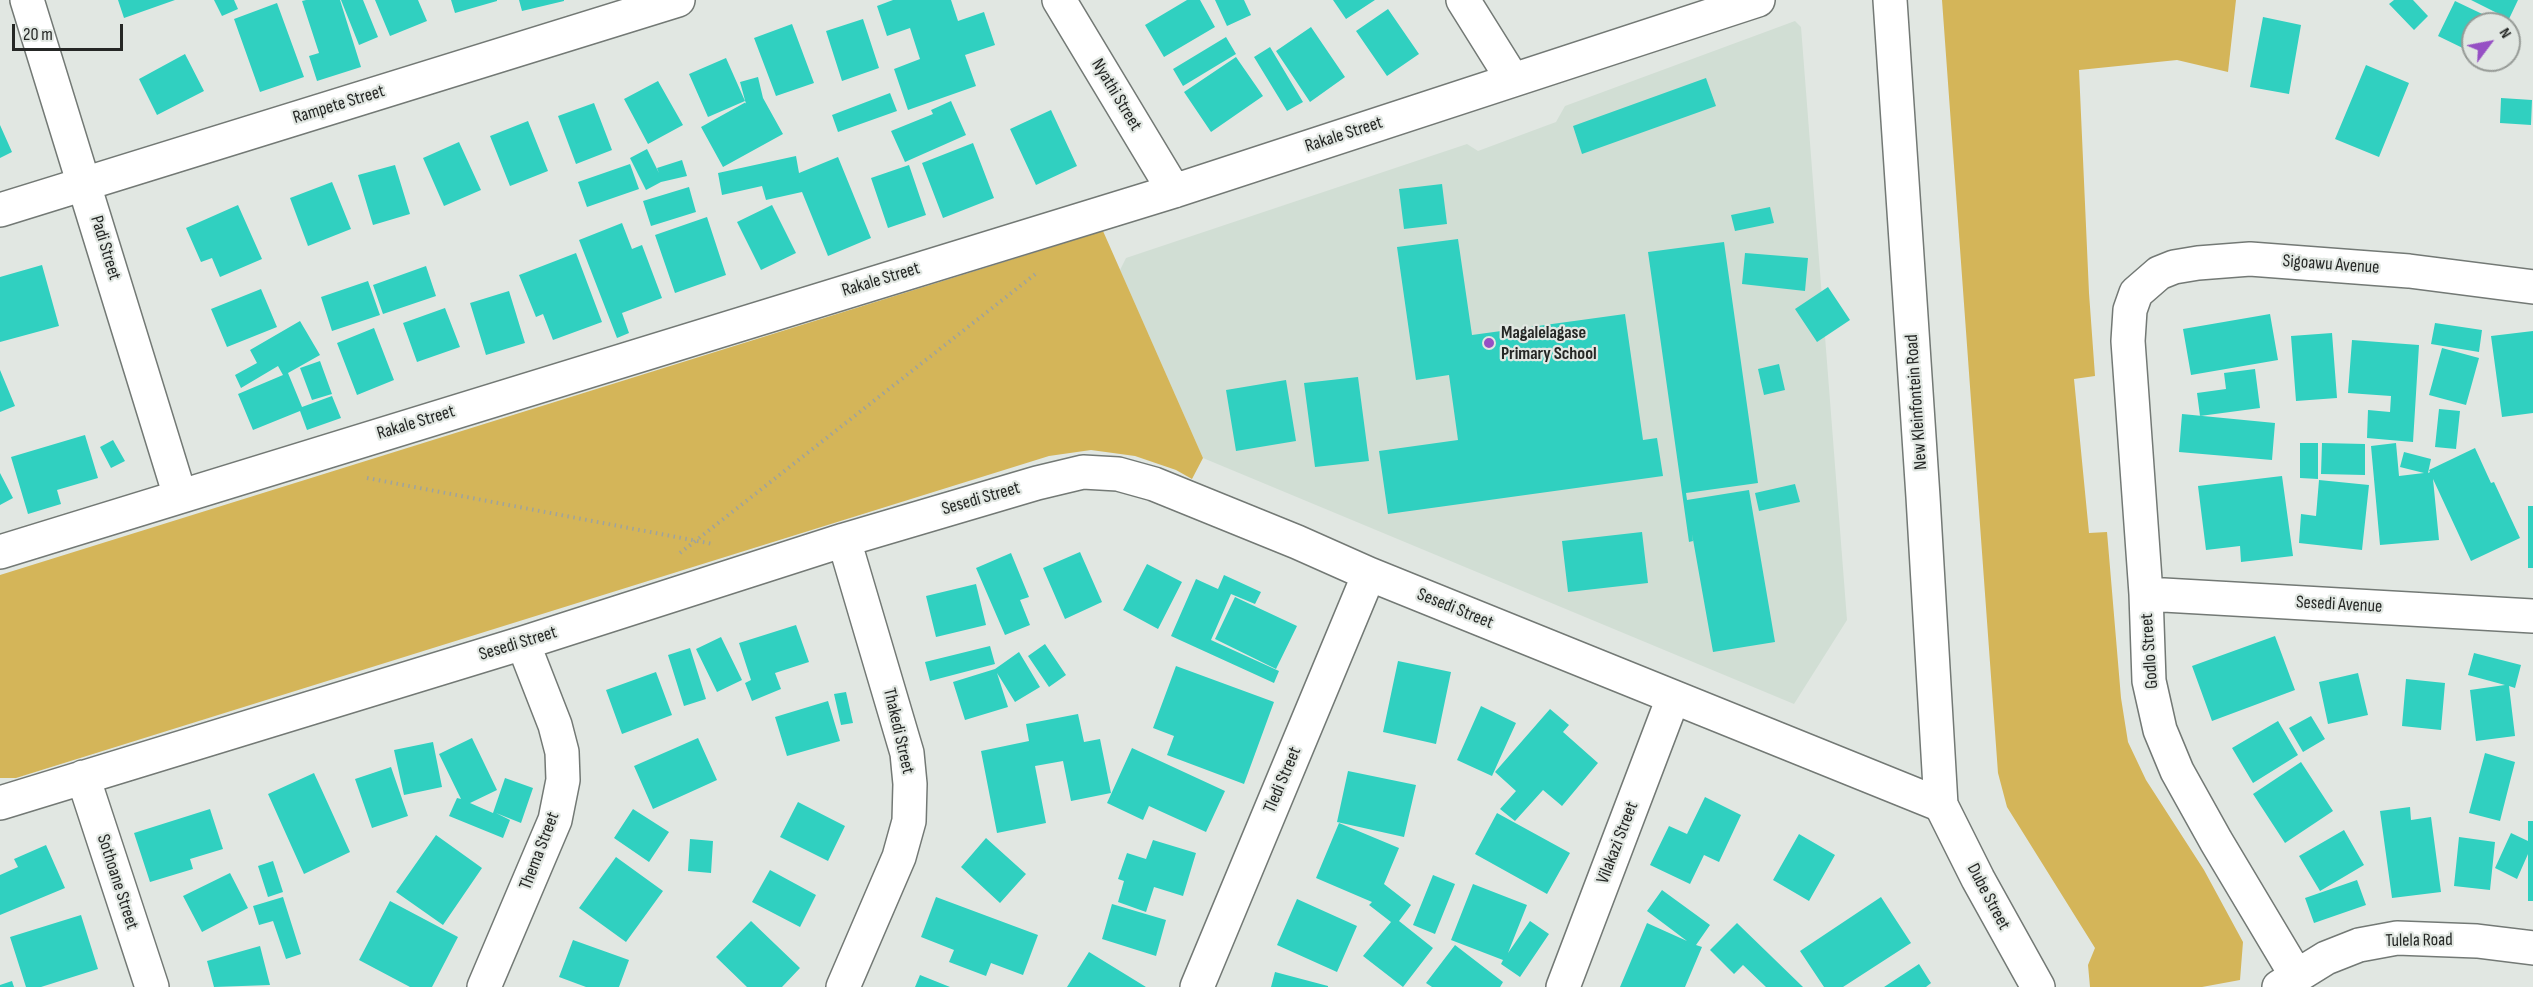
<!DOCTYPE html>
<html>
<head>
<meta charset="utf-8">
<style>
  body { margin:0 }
  #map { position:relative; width:2533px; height:987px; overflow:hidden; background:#e1e7e2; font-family:"Sofia Sans Condensed",sans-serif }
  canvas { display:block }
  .north { position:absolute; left:2461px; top:12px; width:60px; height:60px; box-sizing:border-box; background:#e1e7e2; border:2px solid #969a96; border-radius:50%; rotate:58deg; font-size:16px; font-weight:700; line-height:24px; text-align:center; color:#252725 }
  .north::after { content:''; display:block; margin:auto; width:21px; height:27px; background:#9650c4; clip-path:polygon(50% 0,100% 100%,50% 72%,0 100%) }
  .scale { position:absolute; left:12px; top:24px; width:111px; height:27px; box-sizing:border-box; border:3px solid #252725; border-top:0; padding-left:8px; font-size:18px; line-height:21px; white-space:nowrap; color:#252725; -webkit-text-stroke:4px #e1e7e2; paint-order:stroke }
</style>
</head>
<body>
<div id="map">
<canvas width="2533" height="987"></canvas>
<div class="north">N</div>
<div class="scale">20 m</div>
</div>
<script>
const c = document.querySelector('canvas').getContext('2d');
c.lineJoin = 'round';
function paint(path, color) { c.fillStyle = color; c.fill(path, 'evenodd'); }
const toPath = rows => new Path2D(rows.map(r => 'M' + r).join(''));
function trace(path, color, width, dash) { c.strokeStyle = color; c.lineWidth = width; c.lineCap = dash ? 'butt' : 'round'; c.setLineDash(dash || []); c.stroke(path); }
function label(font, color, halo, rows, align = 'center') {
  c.font = font + ' "Sofia Sans Condensed",sans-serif'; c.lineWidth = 4.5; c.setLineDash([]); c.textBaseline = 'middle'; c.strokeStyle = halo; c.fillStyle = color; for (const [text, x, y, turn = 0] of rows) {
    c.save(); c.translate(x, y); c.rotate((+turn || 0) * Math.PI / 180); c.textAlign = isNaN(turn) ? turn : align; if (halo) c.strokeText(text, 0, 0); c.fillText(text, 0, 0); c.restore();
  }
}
paint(toPath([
  [1795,21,1801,27,1847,620,1794,704,1203,458,1120,270,1126,258,1467,144,1478,151,1556,122,1565,106]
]), '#d1ded4');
paint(toPath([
  [1942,0,2236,0,2228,72,2177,60,2079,70,2089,293,2095,376,2074,379,2089,533,2107,532,2121,698,2128,742,2146,780,2204,870,2243,942,2240,980,2202,987,2090,987,2088,965,2095,948,2007,807,1998,773],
  [1103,231,1203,458,1192,479,1176,470,1135,456,1091,450,1049,456,16,778,0,778,0,575]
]), '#d4b559');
paint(toPath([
  [118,0,175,0,124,18],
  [214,0,234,0,238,9,222,16],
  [306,0,340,0,361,67,317,81,309,56,319,53,302,1],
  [341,0,363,0,378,37,359,45],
  [375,0,418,0,427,21,390,36],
  [451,0,497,0,497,1,455,13],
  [519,0,564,0,564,1,522,11],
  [893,0,951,0,958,21,984,12,995,45,965,55,976,86,908,110,894,69,920,59,910,28,887,36,877,6],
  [1187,0,1200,0,1215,27,1164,57,1145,25],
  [1215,0,1244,0,1251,15,1227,26],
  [1333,0,1375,0,1346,19],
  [2394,0,2413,0,2428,16,2414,30,2389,4],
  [2471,0,2518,0,2509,19],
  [2455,1,2499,22,2498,24,2473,24,2473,53,2438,36],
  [277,3,304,77,260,92,234,19],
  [1388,9,1419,54,1387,76,1356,31],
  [2263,17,2301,25,2289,94,2250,87],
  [863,19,879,68,842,81,826,31],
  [792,24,814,83,776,96,754,38],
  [1311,27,1345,77,1310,102,1276,51],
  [1226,37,1236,54,1183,86,1173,69],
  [1270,47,1303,102,1287,111,1254,57],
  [185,54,204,91,157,115,139,79],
  [1236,57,1263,96,1211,132,1184,92],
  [726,58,745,101,708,117,689,74],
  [2366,65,2409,83,2379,157,2335,139],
  [758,77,763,98,783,134,723,167,701,127,746,102,746,104,740,82],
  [1706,78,1716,106,1582,154,1573,126],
  [658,81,683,125,648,144,624,99],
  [890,93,897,111,838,132,832,115],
  [2501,98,2532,100,2531,125,2500,123],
  [951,101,966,135,905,162,891,131,933,114,931,110],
  [594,103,612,150,576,164,558,116],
  [1051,110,1077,166,1036,185,1010,129],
  [528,121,548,171,510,186,490,136],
  [0,125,12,152,0,158],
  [459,142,481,190,444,206,423,158],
  [973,143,994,198,943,218,922,163],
  [647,149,659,173,657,168,682,160,687,176,661,182,646,190,630,158],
  [796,156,799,173,838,157,871,238,828,256,802,192,766,200,762,186,722,195,718,173],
  [630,164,639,189,587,207,578,182],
  [395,165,410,214,373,225,358,175],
  [909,165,926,215,888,228,871,178],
  [332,182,351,229,308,246,290,198],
  [1442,184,1447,224,1404,229,1399,189],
  [689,187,696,212,651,226,643,201],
  [238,205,262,259,220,277,212,258,201,262,186,228],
  [772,205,796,253,761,270,737,222],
  [1770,207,1774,223,1735,231,1731,215],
  [707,217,726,275,675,293,655,235],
  [622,223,632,249,642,245,662,298,622,313,629,333,617,338,579,240],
  [1458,239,1472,335,1625,314,1643,440,1657,438,1663,476,1388,514,1379,451,1458,440,1449,375,1416,380,1397,247],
  [1724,242,1758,483,1686,493,1687,500,1749,490,1775,642,1713,652,1692,534,1693,541,1689,542,1648,252],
  [576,253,602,322,553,340,543,314,536,317,519,275],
  [1745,253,1808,258,1805,291,1742,284],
  [42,265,59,326,0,342,0,277],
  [426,266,436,296,383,314,373,285],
  [368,281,380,315,332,331,321,297],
  [1828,287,1850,320,1817,342,1795,309],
  [261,289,277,327,227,347,211,309],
  [509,291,525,343,486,355,470,303],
  [445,308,460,347,417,362,403,323],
  [2270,314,2278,360,2191,375,2183,329],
  [300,321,320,355,288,373,302,407,332,396,341,418,307,430,300,411,253,430,238,394,283,375,278,366,241,388,235,375,257,363,250,350],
  [2435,323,2482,330,2479,352,2431,344],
  [374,328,394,380,357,395,337,343],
  [2533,331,2533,413,2502,417,2491,336],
  [2332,333,2337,398,2296,401,2291,336],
  [2352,340,2419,345,2413,442,2367,438,2368,410,2390,412,2391,396,2348,393],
  [2442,348,2479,358,2466,405,2429,395],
  [320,361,332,394,312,400,300,368],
  [1779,364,1785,390,1764,395,1758,369],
  [2255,369,2260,408,2200,416,2197,393,2226,389,2224,373],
  [0,370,15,406,0,412],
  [1358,377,1369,461,1315,467,1304,383],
  [1286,380,1296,441,1236,451,1226,390],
  [2439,409,2460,411,2456,449,2435,447],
  [2182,414,2275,423,2272,460,2179,452],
  [85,435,98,478,57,490,61,504,28,514,11,457],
  [113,440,125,461,111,468,100,447],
  [2300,443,2318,443,2318,479,2300,478],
  [2322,443,2365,444,2365,475,2321,474],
  [2396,443,2399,476,2424,473,2400,467,2404,452,2431,459,2428,473,2430,472,2429,470,2475,448,2491,483,2494,482,2520,538,2471,561,2433,479,2439,540,2380,545,2371,446],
  [0,473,13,498,0,505],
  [2282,476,2293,556,2241,562,2240,546,2206,550,2198,486],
  [2319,480,2369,485,2362,550,2299,543,2301,514,2316,516],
  [1795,484,1800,502,1759,511,1755,493],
  [2528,506,2533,506,2533,568,2528,568],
  [1642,532,1648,583,1568,592,1562,541],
  [1080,552,1102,602,1065,619,1043,568],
  [1011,553,1029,597,1020,600,1030,625,1005,635,976,568],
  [1147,564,1182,582,1158,629,1123,610],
  [1224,575,1261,592,1255,604,1231,594,1211,640,1279,671,1274,683,1171,636,1196,579,1218,589],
  [976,584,986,625,936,637,926,596],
  [1235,597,1297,626,1276,669,1215,639],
  [796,625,809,662,775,673,781,689,752,701,745,683,751,680,739,643],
  [2275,636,2295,690,2212,721,2192,666],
  [721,637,742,680,717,692,696,649],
  [1045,644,1066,675,1049,687,1028,656],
  [990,646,995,664,930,681,925,662],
  [690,648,706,699,684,706,668,655],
  [1019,652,1040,687,1015,702,997,673,1008,707,965,720,953,682,995,669],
  [2474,653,2521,665,2515,688,2509,686,2515,736,2476,741,2470,690,2505,685,2468,675],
  [1398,661,1451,672,1436,744,1383,732],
  [1176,666,1274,702,1244,784,1167,755,1174,736,1153,728],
  [656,672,672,715,622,734,606,690],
  [2358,673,2368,715,2328,724,2319,682],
  [2406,679,2445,683,2441,730,2402,726],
  [846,692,853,723,841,725,834,694],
  [828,701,840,741,787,756,775,717],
  [1481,706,1516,723,1492,776,1457,760],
  [1550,709,1569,725,1563,732,1598,763,1562,806,1543,790,1515,821,1500,809,1516,791,1495,772],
  [1078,714,1084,742,1100,739,1111,793,1071,801,1063,761,1035,766,1046,823,997,833,981,751,1029,741,1026,724],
  [2311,716,2325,739,2303,752,2289,728],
  [2278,721,2298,755,2253,783,2232,748],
  [472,738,497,790,470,803,493,813,505,778,533,788,521,823,496,813,510,820,503,838,449,816,457,798,461,799,439,754],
  [698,738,717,780,653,809,634,766],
  [433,742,442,787,404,795,394,750],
  [1132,748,1225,791,1206,832,1149,806,1143,820,1107,803],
  [2485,753,2515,762,2500,821,2469,813],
  [2301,762,2333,811,2285,843,2253,794],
  [391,767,408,816,372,828,355,779],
  [1348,771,1416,785,1404,837,1337,822],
  [314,773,350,852,304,874,268,794],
  [1705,797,1741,815,1719,862,1704,855,1690,884,1650,865,1669,826,1687,834],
  [798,802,845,826,828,861,780,837],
  [2410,807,2411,820,2431,817,2441,892,2392,898,2380,811],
  [210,809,223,849,190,859,193,869,150,882,134,833],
  [633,809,669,832,649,862,614,838],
  [1497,813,1570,853,1547,894,1475,854],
  [2528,821,2533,821,2533,901,2528,901,2528,854,2517,879,2495,868,2511,833,2528,841],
  [1339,823,1399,848,1384,884,1411,905,1399,921,1433,948,1403,987,1363,956,1391,922,1369,905,1372,902,1316,878],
  [2344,830,2364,865,2320,891,2299,856],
  [1799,834,1835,855,1809,901,1773,880],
  [436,835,482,868,443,925,396,892],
  [2459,837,2495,842,2490,890,2454,886],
  [986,838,1026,874,1000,903,961,867],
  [690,839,713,841,711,873,688,871],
  [1153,840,1196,853,1183,896,1154,887,1146,912,1118,902,1124,881,1118,879,1127,853,1146,859],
  [46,845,65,888,0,915,0,875,18,867,14,859],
  [616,857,663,891,626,942,579,908],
  [273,861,283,892,268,897,258,866],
  [770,870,816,895,800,927,752,902],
  [230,873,248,908,202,932,183,896],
  [1433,875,1455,884,1435,934,1413,925],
  [2357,880,2366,905,2314,923,2305,898],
  [1473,884,1527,905,1508,953,1530,921,1549,934,1520,977,1501,964,1503,960,1451,940],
  [1662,890,1710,925,1696,945,1702,947,1685,987,1620,987,1647,923,1687,941,1647,911],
  [283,897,301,954,286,959,273,921,259,925,253,906],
  [936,897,1038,935,1023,975,991,963,986,976,949,962,954,950,921,937],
  [1881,897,1911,943,1843,987,1824,987,1800,951],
  [1297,899,1357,926,1337,972,1277,945],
  [390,901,458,937,432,987,410,987,359,960],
  [1112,904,1166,920,1156,956,1102,939],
  [81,915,98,969,41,987,26,987,10,937],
  [751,921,800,968,782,987,747,987,716,957],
  [1737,923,1803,987,1766,987,1743,965,1734,974,1710,950],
  [573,940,629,960,619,987,586,987,559,977],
  [1455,945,1503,982,1500,987,1432,987,1426,983],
  [260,946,270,985,214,987,207,961],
  [1089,952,1146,987,1067,987],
  [1919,964,1931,983,1926,987,1884,987],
  [1275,972,1328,986,1328,987,1271,987],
  [920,975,950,987,915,987],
  [12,981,14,987,0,987,0,985]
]), '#30d0c0');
const minor = toPath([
  [27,0,180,496],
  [1059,0,1174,191],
  [1463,0,1513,80],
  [0,210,678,0],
  [0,552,1174,191,1758,0],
  [2146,594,2533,616],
  [83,777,152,987],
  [0,803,523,643,844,540,1037,483,1083,472,1118,474,1154,484,1297,542,1369,574,1941,805],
  [2296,975,2216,841,2177,771,2160,730,2149,681,2146,594,2128,341,2130,310,2136,293,2159,273,2174,267,2198,263,2250,259,2409,271,2533,287],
  [484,987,555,820,563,780,562,752,555,725,523,643],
  [843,987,899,857,909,821,910,784,907,753,844,540],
  [1197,987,1369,574],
  [1563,987,1673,698],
  [2279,987,2326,958,2359,945,2397,938,2477,941,2533,948]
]);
const tertiary = toPath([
  [1890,0,1923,497,1941,805,1978,879,2038,987]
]);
trace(minor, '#737975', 36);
trace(tertiary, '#737975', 36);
trace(toPath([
  [367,478,713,544],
  [680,553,1038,272]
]), '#9ea39f', 4, [1.5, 4.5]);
trace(minor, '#fff', 33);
trace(tertiary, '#fff', 33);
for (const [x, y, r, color] of [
  [1489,343,6,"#9650c4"]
]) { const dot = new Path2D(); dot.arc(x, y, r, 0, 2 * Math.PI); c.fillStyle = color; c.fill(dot); trace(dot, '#e1e7e2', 2); }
label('18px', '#252725', '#e1e7e2', [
  ["Nyathi Street",1116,95,59],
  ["Rampete Street",339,105,-17],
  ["Rakale Street",1344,135,-18],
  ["Padi Street",105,248,73],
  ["Sigoawu Avenue",2331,265,4],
  ["Rakale Street",881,280,-17],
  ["New Kleinfontein Road",1917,402,-94],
  ["Rakale Street",416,423,-17],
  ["Sesedi Street",981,499,-16],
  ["Sesedi Avenue",2339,605,3],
  ["Sesedi Street",1455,609,22],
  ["Sesedi Street",518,644,-17],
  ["Godlo Street",2150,651,-94],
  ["Thakedi Street",898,731,77],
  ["Tledi Street",1283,780,-67],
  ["Vilakazi Street",1618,843,-69],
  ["Thema Street",540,851,-69],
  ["Sothoane Street",117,882,72],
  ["Dube Street",1988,897,62],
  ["Tulela Road",2419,941,-1]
]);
label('bold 18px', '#252725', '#e1e7e2', [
  ["Magalelagase",1501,333],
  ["Primary School",1501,354]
], 'left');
</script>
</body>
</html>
